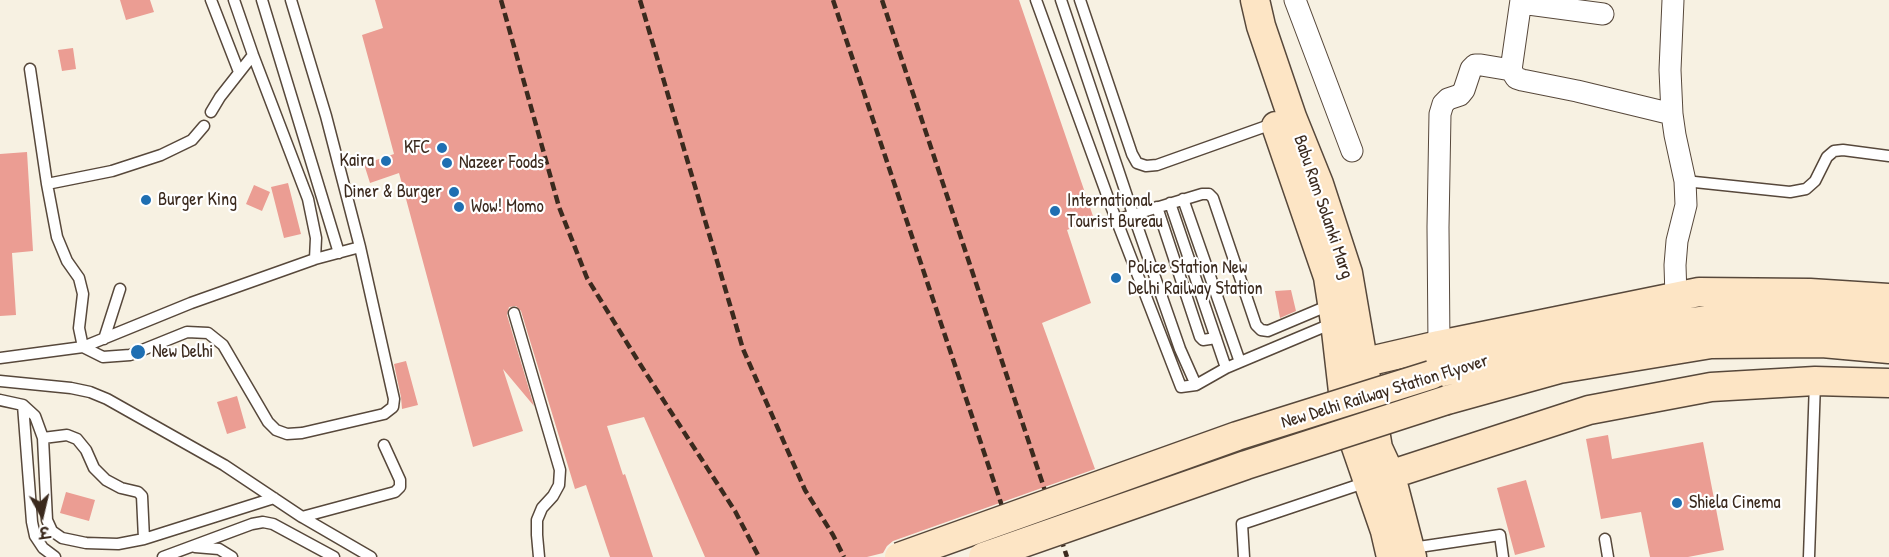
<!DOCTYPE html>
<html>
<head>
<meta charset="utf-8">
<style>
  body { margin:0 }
  #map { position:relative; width:1889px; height:557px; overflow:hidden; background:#f7f1e2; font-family:"Patrick Hand","Playpen Sans Deva",sans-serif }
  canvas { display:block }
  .north { position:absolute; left:12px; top:485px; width:60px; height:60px; -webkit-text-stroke:4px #fff; paint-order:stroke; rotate:172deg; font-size:16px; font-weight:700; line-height:24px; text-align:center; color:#3b2a1e }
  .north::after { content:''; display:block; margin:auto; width:21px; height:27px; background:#3b2a1e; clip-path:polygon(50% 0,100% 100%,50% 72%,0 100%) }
</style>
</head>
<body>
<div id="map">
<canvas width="1889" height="557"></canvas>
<div class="north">उ</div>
</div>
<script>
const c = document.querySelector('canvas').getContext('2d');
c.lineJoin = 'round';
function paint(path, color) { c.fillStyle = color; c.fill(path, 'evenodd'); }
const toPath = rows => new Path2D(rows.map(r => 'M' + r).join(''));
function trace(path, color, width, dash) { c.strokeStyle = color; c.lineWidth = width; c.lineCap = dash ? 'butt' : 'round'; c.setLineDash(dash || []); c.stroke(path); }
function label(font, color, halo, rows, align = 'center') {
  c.font = font + ' "Patrick Hand",sans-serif'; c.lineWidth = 4.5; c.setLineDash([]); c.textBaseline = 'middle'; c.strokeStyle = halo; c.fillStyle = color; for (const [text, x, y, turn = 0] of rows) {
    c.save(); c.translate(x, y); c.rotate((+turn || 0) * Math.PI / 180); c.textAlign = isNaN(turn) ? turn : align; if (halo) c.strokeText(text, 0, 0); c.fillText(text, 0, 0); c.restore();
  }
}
paint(toPath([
  [120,0,150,0,154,12,126,20],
  [375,0,1019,0,1094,219,1067,230,1091,303,1042,323,1095,469,893,541,887,546,883,553,867,557,705,557,644,417,607,426,623,475,625,474,653,557,610,557,586,485,575,489,521,311,516,306,509,307,507,315,534,406,503,369,523,431,473,447,399,173,370,183,364,164,394,154,362,35,383,28],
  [73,48,76,69,62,71,58,50],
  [27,152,33,251,12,253,16,315,0,316,0,154],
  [288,183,301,234,284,238,271,187],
  [254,185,270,192,262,211,246,204],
  [1291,290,1296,311,1280,318,1275,291],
  [406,361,418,405,402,409,401,397,394,364],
  [237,396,246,428,227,434,217,402],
  [1608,435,1612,459,1703,442,1724,550,1688,557,1650,557,1641,512,1601,519,1586,439],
  [1526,480,1545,547,1515,555,1497,488],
  [66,492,95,500,89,521,60,513]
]), '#eb9d93');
const lane = toPath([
  [211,0,239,72],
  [234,0,253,55,308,199,316,238,315,259],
  [262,0,339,253],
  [1036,0,1111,206,1181,387,1196,385],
  [1061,0,1133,214,1180,349,1196,385,1226,368,1333,323],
  [1080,0,1132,154,1137,163,1146,166,1157,165,1275,123],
  [30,69,47,184],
  [211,112,220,97,253,55],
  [204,126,192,140,161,155,112,171,47,184,57,237,67,261,79,278,83,294,79,328,83,347,103,357,130,355,187,332,208,333,223,345,268,422,276,430,287,434,302,433,384,414,393,407,394,399,360,247],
  [1685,181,1790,192,1806,189,1815,181,1827,157,1834,151,1843,150,1889,156],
  [1183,199,1240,362],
  [1170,203,1226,368],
  [1157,207,1200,337,1203,340,1216,338],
  [1116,220,1202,194,1209,194,1213,198,1256,325,1261,330,1268,331,1332,304],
  [514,313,560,470,559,485,553,496,542,508,537,520,537,535,539,557],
  [104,339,120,289],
  [0,358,83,347,191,303,315,259,360,247,326,116,291,0],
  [0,381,71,388,90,392,107,399,224,465,302,517,371,557],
  [0,400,23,405,35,416,43,438,47,520,52,531,62,538,86,543,118,544,144,539,274,498],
  [23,405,32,522,35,536,43,548,55,557],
  [43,438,67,435,77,439,86,450,94,468,106,480,121,488,138,492,142,496,144,539],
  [302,517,395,492,400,487,400,480,384,445],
  [1605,539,1608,557],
  [195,547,219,549,232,557],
  [1412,548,1500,535,1503,557],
  [163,557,252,524,263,522,273,524,334,557],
  [1244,557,1242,524,1367,482],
  [1809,557,1815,382]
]);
const street = toPath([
  [1295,0,1352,151],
  [1673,0,1670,70,1672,114,1675,135,1685,181,1686,205,1677,241,1675,265,1676,297],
  [1521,3,1603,14],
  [1511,70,1521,0],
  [1439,345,1438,227,1440,114,1443,104,1448,99,1460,95,1464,90,1471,69,1475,65,1481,65,1511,70,1516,78,1522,80,1577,91,1672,114]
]);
const secondary = toPath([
  [1255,0,1261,26,1292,117,1319,184,1348,273,1378,448,1391,476,1412,557],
  [1276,126,1328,277,1335,322,1346,418,1385,531,1391,557],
  [1344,367,1439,345,1699,292,1810,293,1889,298],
  [1431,375,1549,345,1631,330,1716,319,1821,318,1889,325],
  [1447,400,1559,369,1711,344,1822,343,1889,349],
  [1374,480,1589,410,1711,387,1815,381,1889,383]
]);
trace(lane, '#57483b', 13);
trace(street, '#57483b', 23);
trace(secondary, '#57483b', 31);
trace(lane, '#fff', 10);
trace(street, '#fff', 21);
trace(secondary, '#fde5c5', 28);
trace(toPath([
  [501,0,559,207,587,278,640,364,735,511,759,557],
  [640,0,743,349,805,490,833,535,844,557],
  [833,0,1019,557],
  [882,0,1067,557]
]), '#3b2a1e', 4.5, [9, 4.5]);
const secondaryBridge = toPath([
  [899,557,1237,436,1431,375],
  [983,557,1246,465,1447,400]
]);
trace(secondaryBridge, '#57483b', 31, []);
trace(secondaryBridge, '#fde5c5', 28);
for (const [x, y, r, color] of [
  [442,148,6,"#1f6fb2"],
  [386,161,6,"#1f6fb2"],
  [447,163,6,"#1f6fb2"],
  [454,192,6,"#1f6fb2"],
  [146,200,6,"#1f6fb2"],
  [459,207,6,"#1f6fb2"],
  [1055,211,6,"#1f6fb2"],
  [1116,278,6,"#1f6fb2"],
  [138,352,8,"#1f6fb2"],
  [1677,503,6,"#1f6fb2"]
]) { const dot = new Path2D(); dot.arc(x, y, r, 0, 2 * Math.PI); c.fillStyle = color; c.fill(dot); trace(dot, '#fff', 2); }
label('18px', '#3b2a1e', '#fff', [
  ["KFC",430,148,"right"],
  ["Kaira",374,161,"right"],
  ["Nazeer Foods",459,163],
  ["Diner & Burger",442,192,"right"],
  ["Burger King",158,200],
  ["International",1067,201],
  ["Tourist Bureau",1067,222],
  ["Wow! Momo",471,207],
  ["Police Station New",1128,268],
  ["Delhi Railway Station",1128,289],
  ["New Delhi",152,352],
  ["Shiela Cinema",1689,503]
], 'left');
label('18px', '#3b2a1e', '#fff', [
  ["Babu Ram Solanki Marg",1323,207,71],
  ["New Delhi Railway Station Flyover",1385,392,-17]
]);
</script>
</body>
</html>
